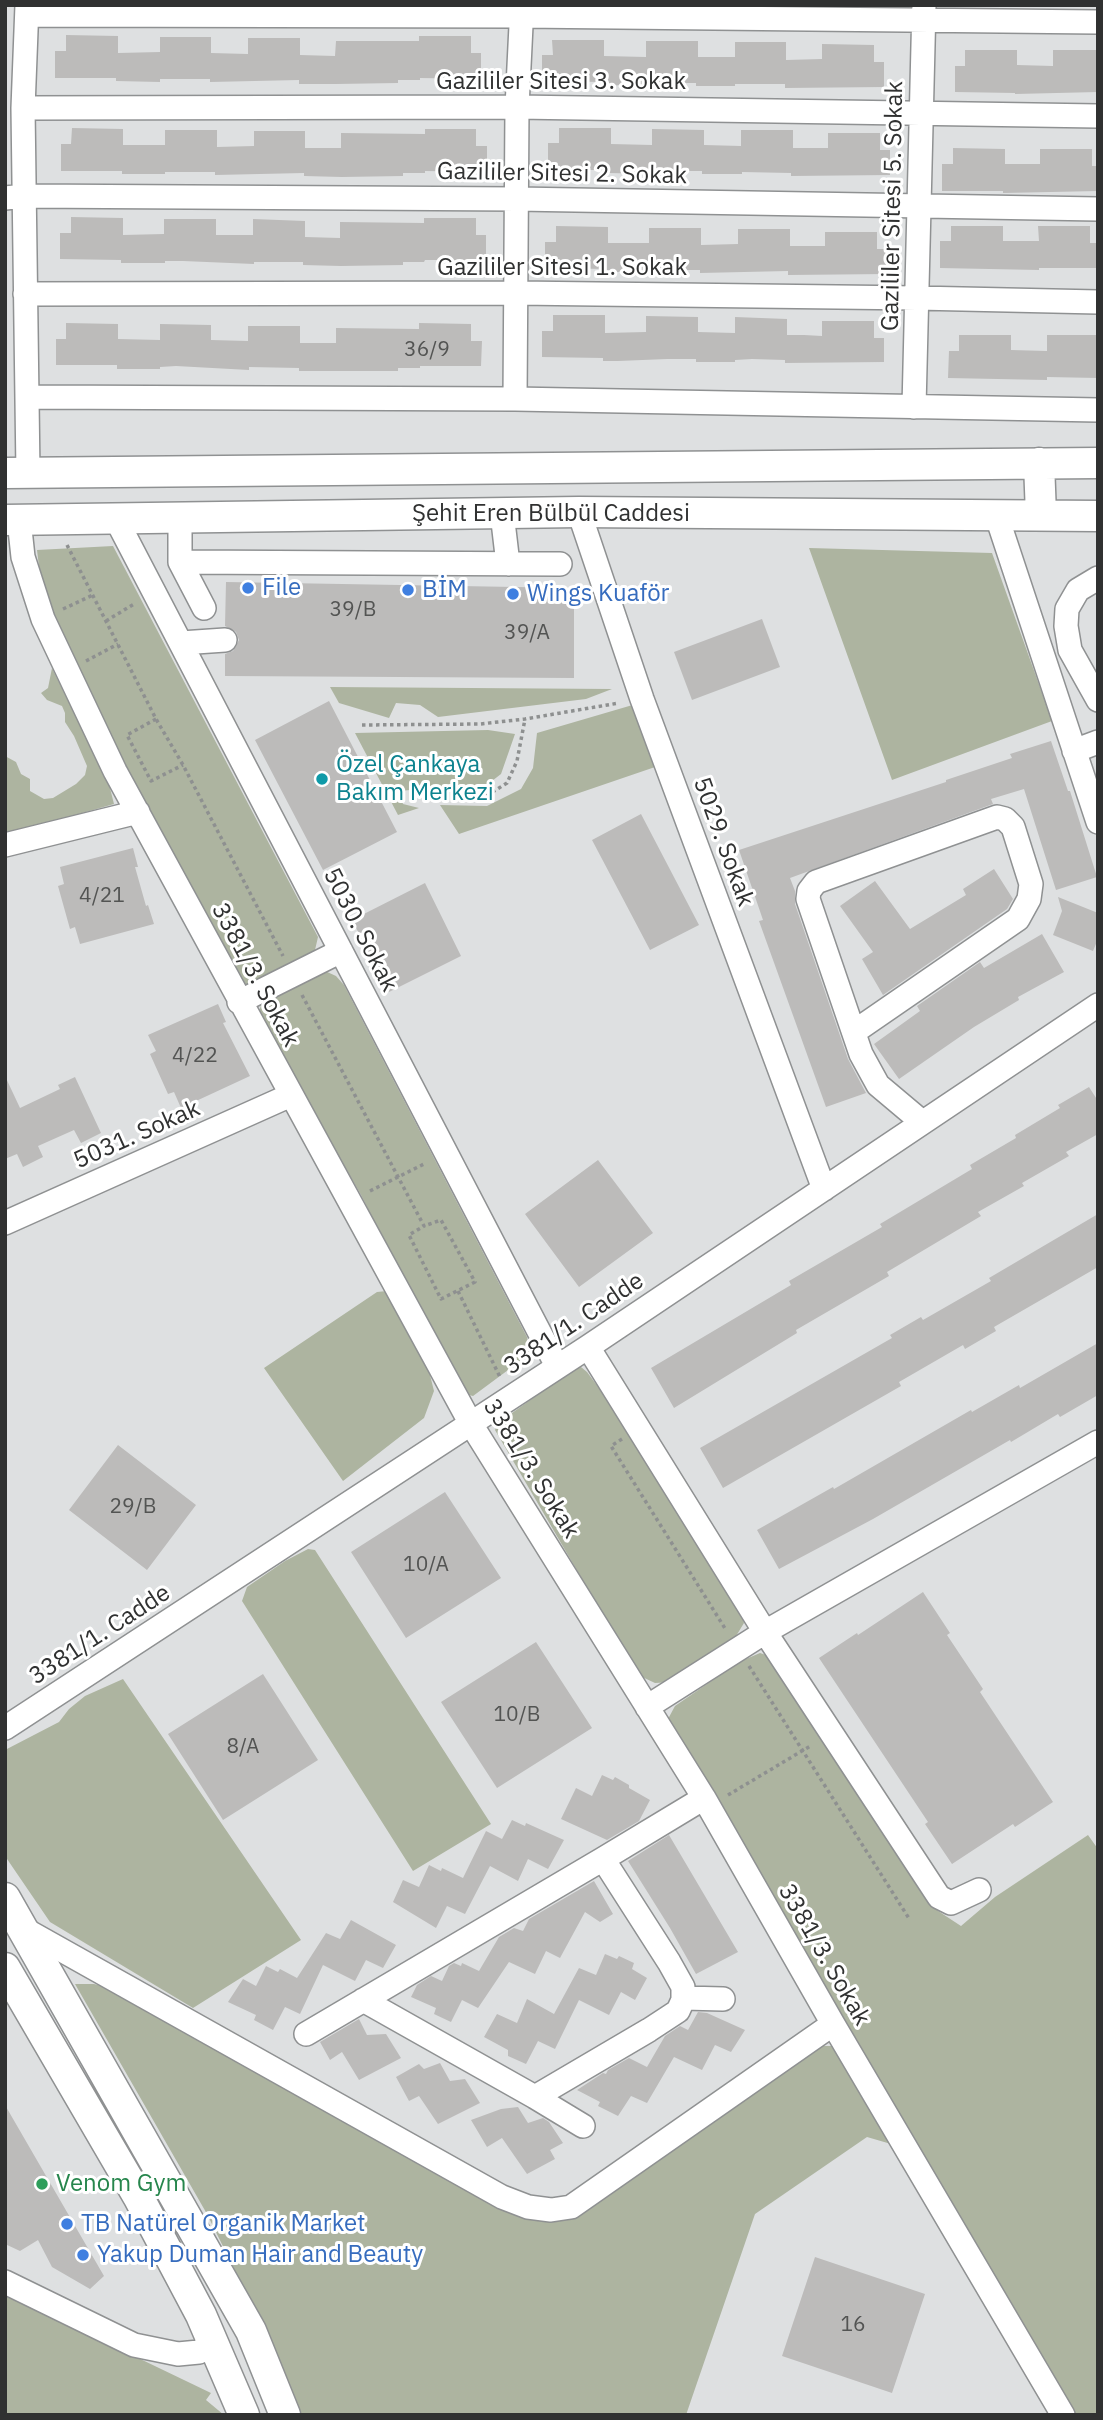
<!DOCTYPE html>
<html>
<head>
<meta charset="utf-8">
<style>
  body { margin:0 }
  #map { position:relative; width:1103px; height:2420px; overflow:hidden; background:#dee0e1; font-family:"IBM Plex Sans",sans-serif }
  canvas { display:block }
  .frame { position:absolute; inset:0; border:7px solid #303131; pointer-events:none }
</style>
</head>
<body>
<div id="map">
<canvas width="1103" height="2420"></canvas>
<div class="frame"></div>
</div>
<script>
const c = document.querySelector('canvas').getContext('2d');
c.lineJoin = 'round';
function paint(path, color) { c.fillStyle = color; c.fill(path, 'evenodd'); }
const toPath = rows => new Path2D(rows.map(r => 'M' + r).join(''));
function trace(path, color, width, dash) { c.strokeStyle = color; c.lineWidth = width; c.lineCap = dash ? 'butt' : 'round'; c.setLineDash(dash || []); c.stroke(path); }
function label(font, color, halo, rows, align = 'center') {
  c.font = font + ' "IBM Plex Sans",sans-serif'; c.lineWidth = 6; c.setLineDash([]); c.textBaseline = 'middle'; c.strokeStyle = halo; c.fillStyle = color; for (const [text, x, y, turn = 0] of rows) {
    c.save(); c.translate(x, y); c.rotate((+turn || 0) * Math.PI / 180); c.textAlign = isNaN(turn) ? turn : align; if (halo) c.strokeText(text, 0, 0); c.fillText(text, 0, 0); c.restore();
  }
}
paint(toPath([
  [113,546,318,937,315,950,310,957,246,989,124,770,42,592,37,550],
  [809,548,992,553,1052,721,892,780],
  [52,668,109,784,114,804,5,835,5,756,16,762,21,774,30,779,30,791,44,799,53,798,76,784,85,775,87,766,74,736,65,722,65,713,62,706,47,700,41,693,48,688],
  [330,687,612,689,586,699,438,717,420,705,396,703,389,718,339,703],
  [636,704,658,766,459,834,440,805,487,806,521,789,533,768,537,733],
  [488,730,515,734,501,774,479,791,436,788,398,791,403,804,419,808,398,815,355,733],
  [325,971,336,976,344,985,527,1337,530,1349,527,1356,473,1396,461,1393,361,1195,258,1016,261,1005,285,987],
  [387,1291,430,1375,434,1391,424,1418,343,1481,264,1368,377,1292],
  [581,1367,587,1372,616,1411,629,1435,643,1452,741,1612,744,1623,733,1641,672,1682,655,1683,638,1675,495,1430,498,1423,575,1368],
  [308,1549,315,1550,491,1824,413,1871,242,1601,247,1587,285,1561],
  [760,1653,769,1656,931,1901,932,1907,961,1926,995,1897,1088,1835,1098,1849,1098,2415,1074,2415,668,1719,675,1706,739,1662],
  [123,1679,301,1940,193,2008,50,1922,5,1856,5,1750,59,1722,69,1709,85,1696],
  [75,1984,94,1984,118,1990,551,2220,578,2216,820,2046,835,2046,891,2144,867,2137,755,2214,686,2415,297,2415,262,2325,207,2214],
  [5,2294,211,2393,206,2400,224,2415,5,2415]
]), '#adb4a0');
paint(toPath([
  [66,35,118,36,118,53,160,52,160,37,211,37,211,53,248,54,248,38,300,38,300,55,335,56,336,41,419,41,419,36,471,36,471,53,481,53,481,79,420,78,420,80,398,80,398,83,336,84,299,84,299,80,210,82,210,79,160,79,160,82,116,81,116,78,55,78,55,51,66,51],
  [552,40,604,40,604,56,646,57,646,41,698,41,698,57,735,57,735,42,786,42,786,60,822,59,822,44,874,45,874,62,884,62,884,87,785,88,785,84,735,84,735,86,696,86,696,83,646,83,647,86,603,85,603,82,542,81,542,55,553,55],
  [965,50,1017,50,1017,65,1053,66,1053,50,1098,50,1098,92,1015,94,1015,93,955,92,955,66,965,66],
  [72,128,123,129,123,145,165,145,165,130,217,130,217,147,254,146,254,131,305,131,305,148,341,148,341,133,425,134,425,129,476,129,476,146,487,146,487,172,425,171,425,173,403,173,403,176,342,177,304,176,304,173,215,175,215,172,165,172,165,174,122,174,122,171,61,171,61,144,71,144],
  [559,128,611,128,611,144,652,145,652,129,704,130,704,145,741,146,741,130,793,130,793,148,828,148,828,133,880,133,880,150,890,150,890,175,791,176,791,173,742,172,742,174,702,174,702,171,653,171,653,174,609,173,609,170,548,170,548,143,559,143],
  [953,148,1005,149,1005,164,1040,164,1040,149,1092,149,1092,166,1098,166,1098,191,1003,193,1003,191,942,191,942,164,953,164],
  [71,217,123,218,123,235,164,234,164,219,216,219,216,235,253,235,253,219,305,221,305,237,340,238,340,222,424,223,424,218,476,218,476,235,486,235,486,260,425,260,424,262,403,262,403,265,341,266,303,265,303,262,254,262,254,264,183,261,165,261,165,263,121,263,121,260,60,259,60,233,71,233],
  [556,226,608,227,608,243,649,243,649,228,701,228,701,245,738,244,738,229,790,229,790,246,825,246,825,232,877,232,877,249,887,249,887,274,788,275,788,271,700,273,700,270,650,270,650,272,606,272,606,269,545,268,545,242,556,242],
  [951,226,1003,226,1003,241,1039,241,1038,226,1090,226,1090,243,1098,243,1098,268,1039,268,1039,270,940,268,940,241,951,241],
  [553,315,605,315,605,333,646,332,646,316,698,317,698,332,735,333,735,317,787,319,787,335,804,335,822,336,822,321,874,321,874,338,884,338,884,362,785,363,785,360,752,359,735,360,735,362,696,362,696,359,667,359,618,361,603,361,603,358,542,357,542,331,553,331],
  [66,323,118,324,118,339,160,340,160,324,211,325,211,340,248,341,248,326,300,326,300,343,336,343,336,328,419,329,419,323,471,324,471,341,482,341,481,366,420,366,420,368,398,368,398,371,299,371,299,368,249,367,249,370,176,366,160,367,160,369,117,369,117,365,56,365,56,339,66,339],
  [959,335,1011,335,1011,350,1047,351,1047,335,1098,335,1098,378,1047,377,1047,380,948,378,949,351,959,351],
  [226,582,574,588,574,678,225,676,225,654,233,651,239,640,236,632,225,626],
  [762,619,780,667,692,700,674,652],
  [329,701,397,832,323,870,255,740],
  [1051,741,1068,791,1070,791,1097,877,1056,890,1024,789,991,799,993,804,790,878,795,891,795,904,848,1059,866,1093,826,1107,759,921,763,920,739,850,946,782,946,780,1012,758,1010,754],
  [641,814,699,925,650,950,592,840],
  [133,848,138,867,135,867,146,906,148,905,154,924,80,944,75,927,70,929,58,886,64,884,60,867],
  [994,869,1013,899,1007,909,883,995,862,959,873,952,840,906,875,881,910,929,966,895,963,889],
  [425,883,461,956,389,992,352,920],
  [1058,897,1098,913,1098,939,1093,951,1053,935,1062,911],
  [1042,934,1064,972,1018,997,1019,1000,974,1027,899,1079,874,1044,920,1011,917,1006,980,962,984,968],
  [218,1004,226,1022,223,1023,250,1076,181,1108,174,1092,168,1094,150,1054,156,1051,148,1035],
  [5,1076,20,1108,60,1089,58,1085,75,1077,101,1133,81,1143,74,1130,38,1146,43,1157,23,1167,17,1154,5,1159],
  [1089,1087,1098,1101,1098,1134,1066,1152,1069,1156,1022,1183,1024,1186,978,1212,981,1216,887,1272,889,1276,796,1330,797,1333,674,1408,651,1368,791,1285,789,1281,882,1227,880,1224,972,1169,970,1165,1016,1138,1015,1135,1060,1108,1058,1105],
  [598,1160,653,1233,579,1287,525,1214],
  [1098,1214,1098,1267,994,1327,996,1331,965,1349,963,1345,899,1382,901,1386,723,1488,700,1448,892,1338,890,1335,921,1317,923,1320,991,1281,989,1278],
  [1098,1343,1098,1395,1060,1417,1058,1414,1011,1442,1010,1440,873,1519,779,1569,757,1530,833,1487,834,1489,971,1410,972,1412,1019,1385,1020,1388],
  [118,1445,196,1505,147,1570,69,1510],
  [445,1492,501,1578,406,1638,351,1552],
  [923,1592,950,1633,947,1635,983,1689,980,1692,1053,1802,1015,1827,1013,1824,952,1864,925,1824,928,1822,819,1658,857,1633,858,1635],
  [536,1642,592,1728,497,1788,441,1702],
  [263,1674,318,1760,223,1820,168,1734],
  [602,1775,613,1780,615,1777,629,1785,629,1788,650,1800,639,1821,607,1840,561,1819,576,1788,592,1796],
  [512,1820,525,1826,526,1823,564,1840,548,1869,528,1859,518,1881,490,1866,465,1914,447,1906,436,1928,393,1902,403,1880,419,1887,429,1865,441,1871,442,1868,463,1878,486,1831,502,1839],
  [669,1835,738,1952,696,1974,670,1928,628,1861],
  [594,1881,613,1914,600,1922,585,1912,560,1958,546,1951,535,1974,509,1962,478,2008,462,2000,451,2022,434,2014,436,2008,411,1997,417,1985,431,1976,442,1981,449,1966,454,1963,461,1966,462,1963,479,1971,499,1937,514,1928,523,1931,529,1919],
  [351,1920,396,1945,383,1968,366,1960,355,1981,323,1965,300,2014,285,2007,273,2030,254,2020,256,2015,228,2002,243,1979,256,1986,266,1966,278,1972,280,1969,297,1978,326,1933,340,1939],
  [605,1954,617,1959,619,1956,634,1963,632,1969,647,1978,635,2000,621,1992,609,2015,579,2000,555,2049,538,2041,526,2064,508,2056,508,2050,484,2037,497,2014,517,2023,527,1999,554,2014,579,1968,596,1975],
  [698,2012,707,2013,745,2030,731,2052,715,2045,702,2070,674,2057,647,2103,631,2096,618,2116,598,2106,600,2102,577,2090,603,2073,606,2074,608,2070,629,2058,647,2067,665,2036,680,2026,688,2030],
  [359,2019,367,2035,386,2034,401,2058,359,2080,342,2052,330,2060,320,2042],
  [440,2063,450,2081,465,2079,480,2103,438,2124,419,2096,409,2101,396,2077,419,2064,424,2069],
  [5,2105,104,2276,90,2289,52,2267,38,2240,20,2251,5,2244],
  [518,2107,528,2123,543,2118,549,2122,563,2143,550,2150,555,2159,527,2174,502,2138,487,2147,471,2120,501,2109],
  [815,2257,925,2294,892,2393,782,2356]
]), '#bcbbba');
const minor = toPath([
  [27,5,23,108,28,473],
  [27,15,521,16,1098,22],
  [23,108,517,107,1098,116],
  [5,198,25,196,517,199,1098,209],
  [25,294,517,293,917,298,1098,302],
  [28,397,515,399,1098,410],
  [515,399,517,107,522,5],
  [914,407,924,5],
  [579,512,642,699,824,1189],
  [502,513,508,564],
  [996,514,1098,822],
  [116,519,557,1366],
  [180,519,180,562,560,564],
  [19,520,23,557,43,619,115,771,471,1424,704,1798,833,2024,1063,2415],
  [180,562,204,608],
  [1098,578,1078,590,1067,609,1066,626,1070,650,1098,700],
  [181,643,225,640],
  [1074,751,1098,742],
  [5,845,138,812],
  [239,1002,341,951],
  [854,1032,1018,919,1029,899,1031,884,1013,827,1005,819,997,817,816,882,809,891,808,899,861,1054,878,1085,922,1122],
  [5,1223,291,1095],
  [588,1347,765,1632,939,1897,951,1903,979,1890],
  [647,1707,765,1632,1098,1442],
  [5,1728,588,1347,1098,1005],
  [24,1929,502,2197,528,2207,551,2210,571,2207,833,2024],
  [684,1998,723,1999],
  [363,2000,535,2097,649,2030,678,2011,683,2000,683,1987,669,1962,603,1859],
  [306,2034,603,1859,704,1798],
  [535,2097,583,2126],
  [5,2282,134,2345,178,2354,199,2352,213,2343]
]);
const major = toPath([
  [1039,463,1041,515],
  [5,473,1098,463],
  [5,520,579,512,1098,516],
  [5,1898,251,2331,285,2415],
  [5,1968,139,2198,201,2315,244,2415]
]);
trace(minor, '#8f9192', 26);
trace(major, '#8f9192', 33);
trace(toPath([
  [67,545,156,719,183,765,283,956],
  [63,609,93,595],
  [106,621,134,604],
  [86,661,118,644],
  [156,719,127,735,151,781,183,765],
  [362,725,480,724,525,719,619,703],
  [410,795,483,798,507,783,517,761,525,719],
  [302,995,424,1226,409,1235,441,1299,475,1282,441,1220,424,1226],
  [370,1191,426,1163],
  [458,1291,500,1377],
  [622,1439,611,1446,726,1630],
  [749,1666,910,1920],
  [728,1795,812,1745]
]), '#8e9090', 3.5, [3.5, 3.5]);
trace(minor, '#fff', 23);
trace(major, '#fff', 30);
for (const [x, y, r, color] of [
  [248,588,7,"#3f7fe0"],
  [408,590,7,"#3f7fe0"],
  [513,594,7,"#3f7fe0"],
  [322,779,7,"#0f9aa8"],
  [42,2184,7,"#2e9e5b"],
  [67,2224,7,"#3f7fe0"],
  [83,2255,7,"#3f7fe0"]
]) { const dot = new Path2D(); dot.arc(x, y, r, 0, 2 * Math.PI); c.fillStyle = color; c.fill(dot); trace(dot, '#fff', 2.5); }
label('21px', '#535453', null, [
  ["36/9",427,350],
  ["39/B",353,610],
  ["39/A",527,633],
  ["4/21",102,896],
  ["4/22",195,1056],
  ["29/B",133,1507],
  ["10/A",426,1565],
  ["10/B",517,1715],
  ["8/A",243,1747],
  ["16",853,2325]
]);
label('24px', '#303131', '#fff', [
  ["Gazililer Sitesi 3. Sokak",561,82],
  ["Gazililer Sitesi 2. Sokak",562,174,1],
  ["Gazililer Sitesi 5. Sokak",893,206,-89],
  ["Gazililer Sitesi 1. Sokak",562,268],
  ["Şehit Eren Bülbül Caddesi",551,514],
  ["5029. Sokak",723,842,70],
  ["5030. Sokak",360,930,63],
  ["3381/3. Sokak",255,975,62],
  ["5031. Sokak",137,1135,-24],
  ["3381/1. Cadde",574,1324,-34],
  ["3381/3. Sokak",531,1469,58],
  ["3381/1. Cadde",100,1635,-33],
  ["3381/3. Sokak",824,1955,60]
]);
label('24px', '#366cbe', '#fff', [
  ["File",262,588],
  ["BİM",422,590],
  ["Wings Kuaför",527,594],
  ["TB Natürel Organik Market",81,2224],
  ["Yakup Duman Hair and Beauty",97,2255]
], 'left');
label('24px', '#0d838f', '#fff', [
  ["Özel Çankaya",336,765],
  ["Bakım Merkezi",336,793]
], 'left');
label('24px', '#27864d', '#fff', [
  ["Venom Gym",56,2184]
], 'left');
</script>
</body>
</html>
